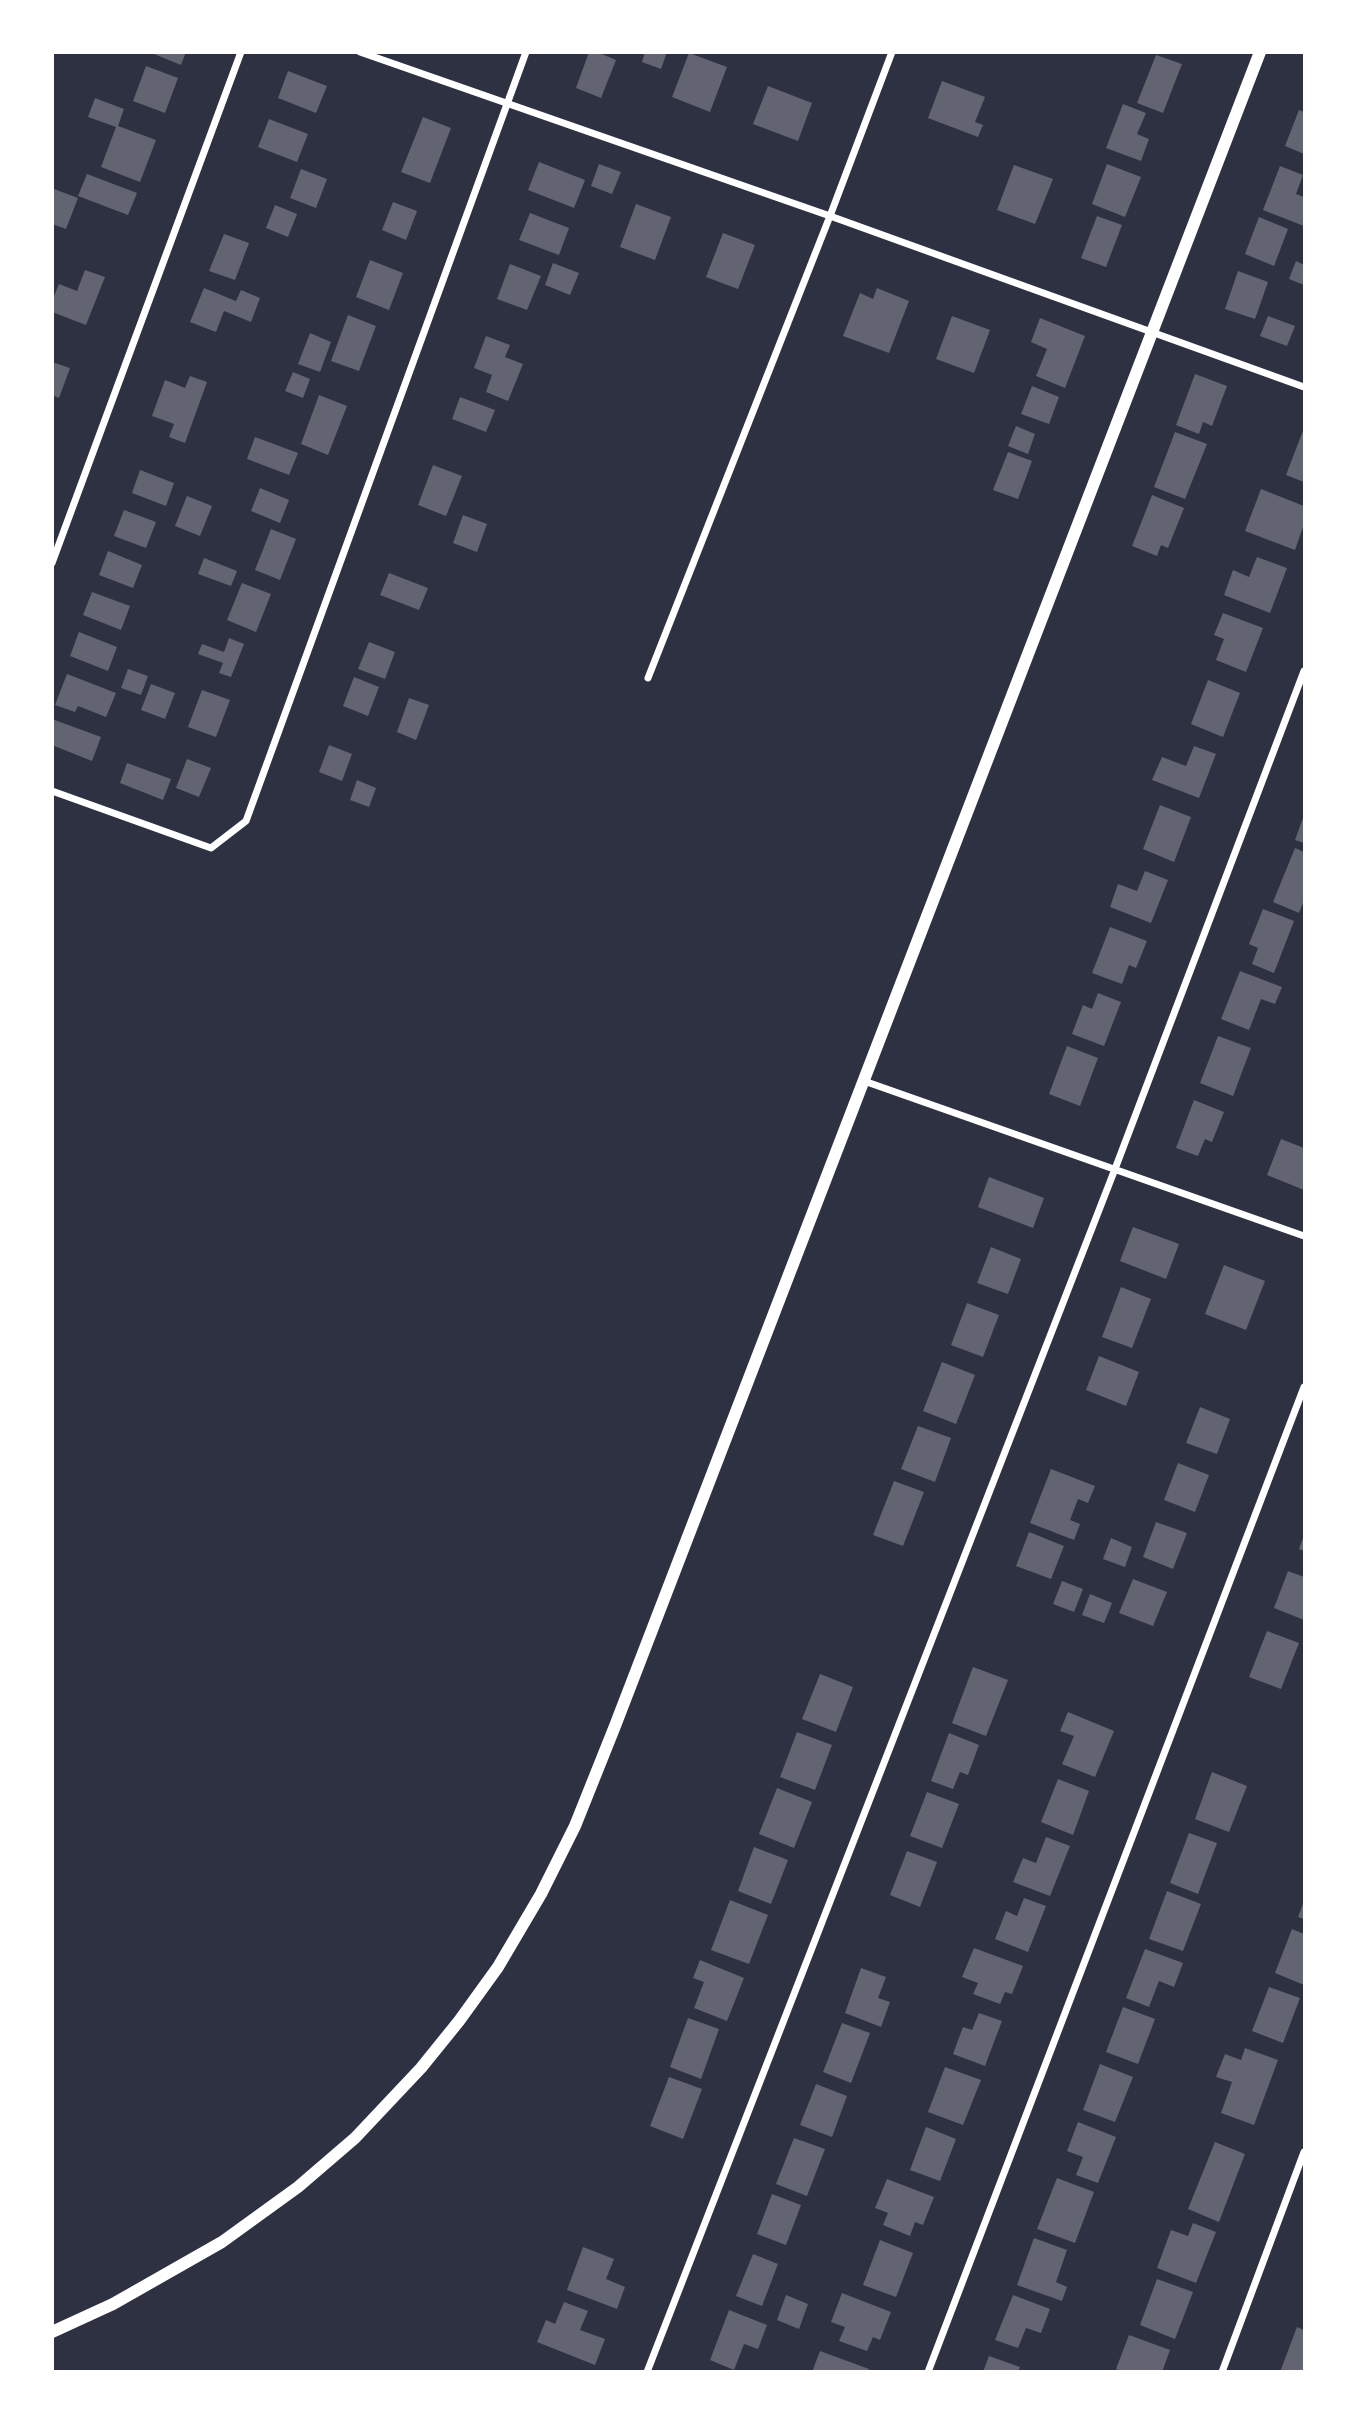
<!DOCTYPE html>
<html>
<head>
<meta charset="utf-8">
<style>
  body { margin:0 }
  #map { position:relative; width:1357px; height:2424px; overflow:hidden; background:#2d3142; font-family:"DM Sans",sans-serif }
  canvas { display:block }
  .frame { position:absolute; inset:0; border:54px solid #fff; pointer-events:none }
</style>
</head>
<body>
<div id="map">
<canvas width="1357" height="2424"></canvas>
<div class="frame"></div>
</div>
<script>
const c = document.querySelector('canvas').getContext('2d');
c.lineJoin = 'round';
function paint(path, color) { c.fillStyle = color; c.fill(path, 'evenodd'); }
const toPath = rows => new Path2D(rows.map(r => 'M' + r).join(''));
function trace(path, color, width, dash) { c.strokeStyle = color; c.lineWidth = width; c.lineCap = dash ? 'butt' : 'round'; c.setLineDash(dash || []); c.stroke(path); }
paint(toPath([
  [149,52,186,52,181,65],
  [589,52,597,52,616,60,601,98,576,88],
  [645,52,667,52,661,69,642,62],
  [689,53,727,67,710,112,672,97],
  [1156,55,1182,64,1163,113,1137,103],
  [146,66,178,78,165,113,133,101],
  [288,71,327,86,316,113,278,98],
  [942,81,985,97,975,122,983,125,978,137,928,118],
  [768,86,812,103,798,141,753,124],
  [95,98,124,109,118,126,156,140,140,182,101,167,116,127,88,117],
  [1123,104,1146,113,1137,134,1149,139,1141,161,1106,148],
  [1299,110,1304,112,1304,154,1285,146],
  [423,117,451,128,430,183,401,172],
  [269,119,308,134,297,162,258,147],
  [539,162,585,180,574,208,528,190],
  [599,164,621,172,612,194,591,186],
  [1107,164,1141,177,1125,217,1092,204],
  [1014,165,1053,179,1035,224,997,210],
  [1280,166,1303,175,1296,194,1304,197,1304,226,1263,210],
  [301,169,327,179,316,208,290,198],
  [87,174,137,193,128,215,78,196],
  [54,189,78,198,66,229,52,224],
  [393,202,417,211,406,240,382,230],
  [636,204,671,217,655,260,620,247],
  [275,205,297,214,288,237,266,228],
  [530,213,569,228,559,255,519,240],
  [1097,216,1122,225,1106,267,1081,258],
  [1259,217,1288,229,1274,266,1245,254],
  [723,233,755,245,738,289,706,277],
  [224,234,249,243,235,280,209,271],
  [370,260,403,273,389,310,356,297],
  [1296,261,1304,265,1304,285,1289,279],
  [553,263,579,273,570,295,545,285],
  [510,264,541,276,527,310,497,299],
  [85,270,105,277,86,325,52,312,52,301,59,284,77,291],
  [1238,271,1268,282,1255,319,1225,309],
  [204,288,236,301,241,290,260,298,251,322,224,311,216,332,190,322],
  [877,288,909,301,889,353,843,336,860,293,873,299],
  [348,315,376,326,359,371,331,361],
  [952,316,990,330,974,373,936,359],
  [1268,316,1295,326,1287,346,1260,336],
  [1040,318,1085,336,1065,388,1036,376,1047,349,1031,342],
  [310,333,331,342,320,372,298,364],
  [486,336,510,345,505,357,523,364,508,401,486,392,492,375,474,368],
  [52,362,70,368,59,398,52,395],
  [293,372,310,379,303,398,285,391],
  [1195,374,1227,386,1212,426,1203,422,1199,434,1176,425],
  [190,376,207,382,185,443,169,437,174,424,152,416,165,380,185,388],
  [1032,386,1059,397,1049,424,1021,414],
  [319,395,347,406,328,455,301,444],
  [460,397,495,410,486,432,452,419],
  [1016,426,1035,434,1028,454,1008,446],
  [1304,428,1304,482,1286,475],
  [1175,432,1207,444,1185,499,1154,487],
  [255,437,298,453,289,475,247,459],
  [1008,452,1032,461,1018,499,993,490],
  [433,465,462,476,446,516,418,505],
  [140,470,174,483,166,506,132,493],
  [260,488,289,500,280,523,251,511],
  [1261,489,1304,506,1304,524,1295,550,1245,531],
  [1152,495,1184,508,1168,548,1161,545,1157,556,1132,546],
  [187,496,212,506,200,536,175,526],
  [124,510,156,522,146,548,114,536],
  [463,515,487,524,477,552,453,543],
  [271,529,296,539,280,580,255,570],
  [108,551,142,565,133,588,99,575],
  [1257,557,1287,568,1270,613,1224,595,1233,570,1249,577],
  [204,558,237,571,231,586,198,574],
  [389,573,428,588,419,610,380,595],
  [242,583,271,594,256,632,227,620],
  [92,592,130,606,121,630,83,615],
  [1223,613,1263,628,1246,672,1216,660,1224,639,1214,635],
  [79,632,117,647,108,671,70,656],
  [229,638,244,644,231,677,219,673,223,663,198,654,202,644,224,652],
  [369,642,395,652,385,679,358,669],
  [128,669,148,676,141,695,121,688],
  [67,674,116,693,106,717,78,706,75,712,55,705],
  [354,677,379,687,368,716,343,706],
  [1208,680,1240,693,1223,737,1191,724],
  [151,684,175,693,165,719,141,710],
  [202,690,230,700,216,737,188,727],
  [409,698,429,705,416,740,397,732],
  [52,719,101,737,92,761,52,745],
  [329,745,352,754,342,781,319,772],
  [1194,746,1216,754,1199,798,1152,780,1162,757,1186,766],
  [187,759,211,768,199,797,176,788],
  [127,763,171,779,163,800,120,783],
  [357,780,376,788,369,807,350,800],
  [1160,805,1191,817,1174,862,1143,849],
  [1304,815,1304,843,1295,840],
  [1295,848,1304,852,1304,900,1299,913,1273,902],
  [1145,871,1168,880,1151,923,1110,907,1118,884,1137,891],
  [1263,909,1294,921,1274,973,1252,964,1258,948,1249,944],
  [1110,927,1147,941,1136,968,1129,965,1122,984,1092,973],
  [1240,971,1282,987,1275,1004,1261,999,1249,1030,1221,1019],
  [1098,993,1121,1002,1104,1046,1072,1034,1083,1005,1092,1009],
  [1218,1036,1251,1048,1233,1096,1200,1083],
  [1067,1046,1098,1058,1080,1106,1049,1094],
  [1194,1100,1224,1112,1212,1142,1205,1139,1198,1156,1176,1148],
  [1281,1139,1304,1148,1304,1190,1267,1175],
  [989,1177,1044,1198,1033,1228,978,1207],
  [1133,1227,1179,1244,1166,1279,1120,1261],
  [991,1247,1021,1259,1008,1294,977,1283],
  [1224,1265,1265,1281,1246,1330,1205,1314],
  [1121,1287,1151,1299,1132,1348,1102,1337],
  [967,1303,999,1315,983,1357,951,1345],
  [1099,1356,1139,1372,1126,1406,1086,1390],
  [942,1362,975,1375,956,1424,923,1411],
  [1200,1407,1230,1419,1217,1454,1186,1443],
  [918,1426,951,1438,935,1482,901,1469],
  [1178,1463,1209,1475,1195,1512,1164,1500],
  [1051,1469,1095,1486,1088,1503,1078,1499,1070,1520,1080,1524,1074,1540,1030,1523],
  [894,1481,924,1492,903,1546,873,1535],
  [1156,1522,1187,1533,1173,1569,1143,1557],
  [1029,1532,1064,1546,1051,1579,1016,1566],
  [1304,1535,1304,1551,1299,1549],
  [1111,1538,1132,1547,1125,1567,1103,1559],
  [1288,1571,1304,1577,1304,1620,1274,1608],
  [1133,1579,1167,1592,1153,1626,1119,1613],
  [1062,1581,1083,1589,1074,1612,1053,1604],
  [1090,1594,1112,1603,1104,1623,1082,1615],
  [1267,1631,1299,1643,1281,1689,1249,1677],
  [973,1667,1008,1680,986,1736,952,1723],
  [820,1674,853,1687,836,1732,802,1719],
  [1068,1712,1114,1731,1095,1777,1062,1764,1074,1736,1060,1731],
  [797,1732,832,1745,815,1790,780,1777],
  [949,1733,979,1745,968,1775,960,1772,953,1789,931,1781],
  [1212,1772,1247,1786,1229,1832,1195,1819],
  [1058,1779,1089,1791,1073,1835,1041,1822],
  [777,1788,812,1802,794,1848,759,1834],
  [927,1792,959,1804,942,1848,910,1836],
  [1189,1833,1217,1843,1198,1894,1170,1883],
  [1046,1837,1070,1846,1050,1896,1013,1882,1023,1858,1036,1863],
  [754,1847,788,1860,771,1904,738,1891],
  [907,1851,937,1862,920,1907,890,1895],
  [1167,1891,1201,1904,1183,1951,1149,1939],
  [1024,1898,1046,1906,1028,1952,995,1939,1006,1911,1017,1916],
  [730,1900,768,1915,749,1964,711,1950],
  [1304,1901,1304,1919,1298,1917],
  [1292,1929,1304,1934,1304,1985,1275,1973],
  [974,1948,1023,1966,1012,1994,1005,1992,1000,2004,973,1994,978,1983,962,1977],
  [1145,1949,1183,1963,1174,1987,1159,1981,1149,2007,1126,1998],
  [700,1960,744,1978,727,2021,694,2008,704,1982,693,1978],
  [861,1968,886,1977,878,1998,890,2002,881,2027,845,2013],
  [1269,1987,1300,1998,1283,2043,1252,2031],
  [1123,2007,1155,2019,1138,2064,1106,2052],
  [979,2013,1002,2021,985,2066,953,2054,963,2027,972,2030],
  [688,2018,719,2029,701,2079,670,2067],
  [842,2023,870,2033,851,2083,823,2072],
  [1245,2048,1278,2060,1254,2125,1221,2113,1232,2082,1216,2077,1225,2054,1241,2060],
  [1100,2064,1133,2077,1115,2122,1083,2110],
  [945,2067,981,2080,963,2125,928,2112],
  [669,2077,702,2089,683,2139,650,2126],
  [816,2084,847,2096,832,2137,800,2125],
  [1078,2122,1116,2137,1098,2183,1076,2175,1083,2157,1067,2151],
  [926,2127,956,2139,940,2181,910,2170],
  [794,2138,825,2149,807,2196,776,2184],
  [1215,2142,1245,2154,1219,2222,1188,2209],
  [1057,2178,1094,2192,1075,2243,1037,2229],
  [887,2179,934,2197,923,2225,915,2222,910,2236,883,2225,888,2213,875,2208],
  [772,2194,801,2205,786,2245,757,2234],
  [1193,2223,1216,2232,1196,2283,1157,2268,1171,2230,1188,2236],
  [1034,2238,1067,2250,1056,2282,1067,2287,1062,2301,1017,2285],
  [880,2240,913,2253,896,2297,863,2285],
  [583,2247,614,2259,606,2279,625,2287,617,2309,567,2290],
  [753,2254,778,2264,762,2306,736,2296],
  [1157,2279,1193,2292,1175,2339,1140,2325],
  [842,2293,891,2312,880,2340,873,2337,867,2351,839,2341,845,2327,831,2322],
  [786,2295,808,2304,799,2329,777,2320],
  [1013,2295,1050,2309,1041,2333,1026,2328,1018,2348,995,2340],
  [564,2302,588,2311,580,2330,605,2339,595,2365,537,2342,546,2320,555,2324],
  [729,2310,767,2325,758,2349,744,2344,734,2370,710,2360],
  [1297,2327,1304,2330,1304,2372,1280,2372],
  [1129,2335,1170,2350,1162,2372,1122,2372,1116,2369],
  [820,2351,869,2369,868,2372,812,2372],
  [989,2356,1020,2367,1018,2372,983,2372]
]), '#626471');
trace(toPath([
  [360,52,830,216,1304,387],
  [52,563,241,52],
  [648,678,830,216,892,52],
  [52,791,211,848,246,821,526,52],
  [864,1081,1304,1236],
  [647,2372,1115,1169,1304,671],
  [928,2372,1304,1387],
  [1222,2372,1304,2152]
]), '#fff', 7);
trace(toPath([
  [52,2332,113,2304,222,2242,298,2187,355,2138,421,2068,459,2021,498,1967,541,1894,575,1826,615,1726,1260,52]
]), '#fff', 12);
</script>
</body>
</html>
